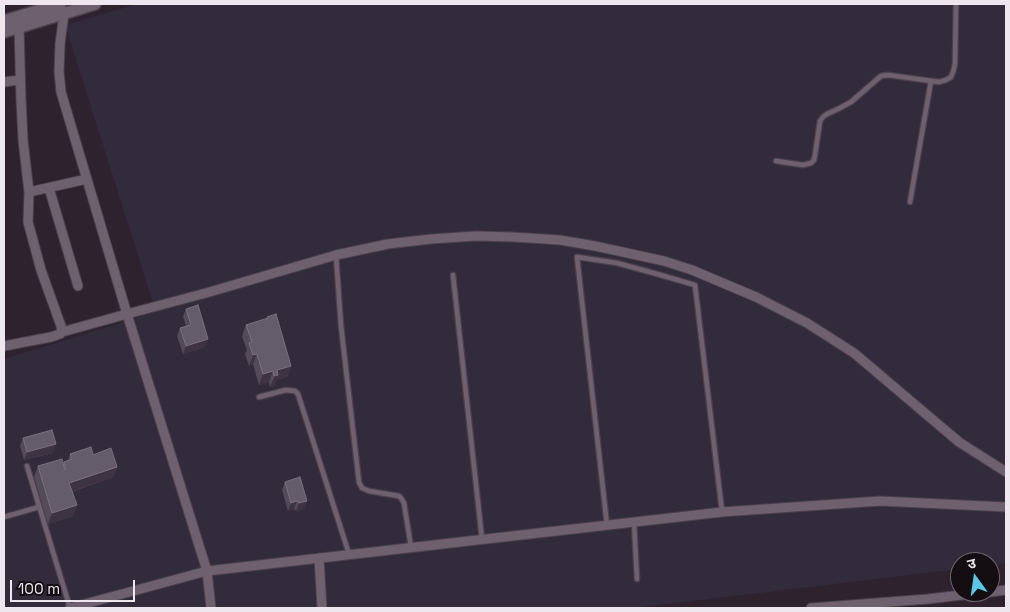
<!DOCTYPE html>
<html>
<head>
<meta charset="utf-8">
<style>
  body { margin:0 }
  #map { position:relative; width:1010px; height:612px; overflow:hidden; background:#2f222f; font-family:"Space Grotesk","Noto Sans Devanagari",sans-serif }
  canvas { display:block }
  .frame { position:absolute; inset:0; border:5px solid #efe7ef; pointer-events:none }
  .north { position:absolute; left:950px; top:552px; width:50px; height:50px; box-sizing:border-box; background:#140e13; border:1px solid #6c656b; border-radius:50%; rotate:346deg; font-size:14px; font-weight:700; line-height:20px; text-align:center; color:#efe7ef }
  .north::after { content:''; display:block; margin:auto; width:18px; height:22px; background:#5bc7e7; clip-path:polygon(50% 0,100% 100%,50% 72%,0 100%) }
  .scale { position:absolute; left:10px; top:580px; width:125px; height:22px; box-sizing:border-box; border:2px solid #efe7ef; border-top:0; padding-left:6px; font-size:15px; line-height:18px; white-space:nowrap; color:#efe7ef; -webkit-text-stroke:4px #140e13; paint-order:stroke }
</style>
</head>
<body>
<div id="map">
<canvas width="1010" height="612"></canvas>
<div class="frame"></div>
<div class="north">उ</div>
<div class="scale">100 m</div>
</div>
<script>
const c = document.querySelector('canvas').getContext('2d');
c.lineJoin = 'round';
function paint(path, color) { c.fillStyle = color; c.fill(path, 'evenodd'); }
const toPath = rows => new Path2D(rows.map(r => 'M' + r).join(''));
function trace(path, color, width, dash) { c.strokeStyle = color; c.lineWidth = width; c.lineCap = dash ? 'butt' : 'round'; c.setLineDash(dash || []); c.stroke(path); }
paint(toPath([
  [137,4,1006,4,1006,563,990,565,990,562,960,562,960,569,633,608,4,608,4,359,156,312,65,25]
]), '#312b3b');
const service = toPath([
  [776,161,803,165,811,163,814,160,815,155,820,121,823,117,827,114,838,109,851,102,881,76,888,75,939,82,946,80,951,77,953,72,955,64,956,4],
  [910,202,931,81],
  [336,255,341,326,359,482,362,488,369,491,399,496,401,498,404,503,411,547],
  [453,275,482,539],
  [259,397,286,390,295,391,298,394,349,554],
  [27,466,70,608],
  [4,517,39,507],
  [634,522,637,579],
  [607,525,577,257,617,263,650,272,695,285,722,511]
]);
const minor = toPath([
  [63,10,64,14,60,44,59,72,61,92,127,314,206,293,336,255,388,244,431,239,476,236,513,237,560,240,595,246,664,261,692,270,756,297,807,323,854,353,959,442,1006,472],
  [4,82,20,80],
  [49,188,78,286],
  [29,192,87,179],
  [62,332,127,314,207,571,211,608],
  [4,346,51,337,60,334,62,332,61,326,41,270,28,222,29,192,23,140,21,99,19,27],
  [319,558,322,608],
  [990,592,1006,590],
  [70,608,207,571,722,512,880,501,1006,507],
  [811,608,928,599,987,592]
]);
const secondary = toPath([
  [4,21,60,4],
  [4,32,95,4]
]);
trace(service, '#4b404b', 7);
trace(minor, '#4b404b', 11);
trace(secondary, '#4b404b', 14);
trace(service, '#6f606f', 4.5);
trace(minor, '#6f606f', 9);
trace(secondary, '#6f606f', 11);
paint(toPath([
  [186,309,205,347,183,354,177,336,180,328,186,326,183,317],
  [267,317,291,366,287,377,276,380,274,386,270,387,269,382,259,385,253,364,249,366,245,354,247,350,242,336,246,325,267,319],
  [23,438,53,453,24,460,20,446],
  [70,454,93,455,117,467,113,477,72,492,77,505,73,516,48,524,34,477,38,466,63,464,64,462,68,461],
  [285,482,307,501,304,509,296,511,294,509,288,511,282,490]
]), '#544b5a');
paint(toPath([
  [208,339,205,347,183,354,186,346],
  [257,354,253,364,249,366,253,355],
  [291,366,287,377,276,380,274,386,270,387,277,370],
  [273,371,269,382,259,385,263,374],
  [56,444,53,453,24,460,27,452],
  [117,467,113,477,65,494,69,483],
  [297,501,294,509,288,511,291,503],
  [307,501,304,509,296,511,299,503],
  [77,505,73,516,48,524,52,513]
]), '#3e3342');
const building = toPath([
  [198,305,208,339,186,346,180,328,191,325,186,309,198,305],
  [276,314,291,366,277,370,278,375,274,376,273,371,263,374,257,354,253,355,249,343,252,342,246,325,268,318,267,317,276,314],
  [52,430,56,444,27,452,23,438,52,430],
  [91,447,93,455,111,448,117,467,69,483,77,505,52,513,38,466,62,459,65,470,66,469,64,462,72,459,70,454,91,447],
  [300,477,307,501,299,503,297,501,291,503,285,482,300,477]
]);
paint(building, '#645c6a');
trace(building, '#7a717f', 1);
</script>
</body>
</html>
